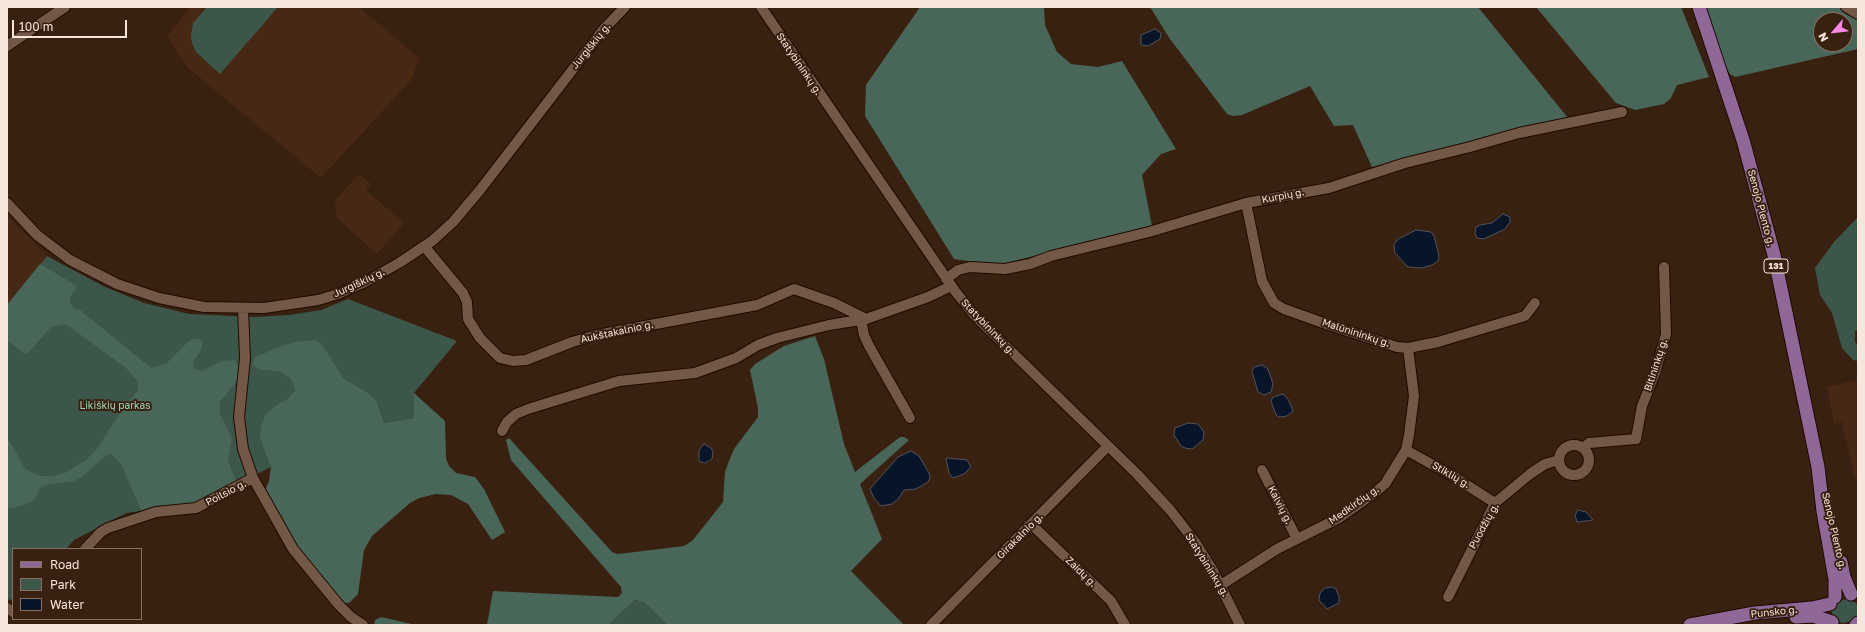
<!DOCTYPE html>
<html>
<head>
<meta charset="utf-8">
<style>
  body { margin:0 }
  #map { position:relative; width:1865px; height:632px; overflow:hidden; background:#392111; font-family:"Golos Text",sans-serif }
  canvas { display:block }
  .frame { position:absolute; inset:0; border:8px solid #f7e6dc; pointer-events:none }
  .legend { position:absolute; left:12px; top:548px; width:130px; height:72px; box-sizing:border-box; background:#392111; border:1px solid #857062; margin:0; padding:5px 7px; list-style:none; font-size:12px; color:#f7e6dc }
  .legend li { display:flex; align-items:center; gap:8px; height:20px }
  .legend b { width:20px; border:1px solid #857062 }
  .north { position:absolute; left:1813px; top:12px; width:40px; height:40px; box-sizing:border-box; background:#392111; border:1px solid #857062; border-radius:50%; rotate:242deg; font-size:11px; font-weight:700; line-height:16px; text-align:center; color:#f7e6dc }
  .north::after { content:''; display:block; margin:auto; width:14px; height:18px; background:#fb87e6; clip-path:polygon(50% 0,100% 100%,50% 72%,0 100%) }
  .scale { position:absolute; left:12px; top:20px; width:115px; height:18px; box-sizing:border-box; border:2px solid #f7e6dc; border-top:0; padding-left:5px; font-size:12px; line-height:14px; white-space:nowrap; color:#f7e6dc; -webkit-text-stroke:3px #392111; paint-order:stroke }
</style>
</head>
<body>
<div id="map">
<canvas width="1865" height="632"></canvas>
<div class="frame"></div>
<ul class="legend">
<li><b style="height:5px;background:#8f6897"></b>Road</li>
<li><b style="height:11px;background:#3d564a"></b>Park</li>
<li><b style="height:11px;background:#081427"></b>Water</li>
</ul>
<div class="north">N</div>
<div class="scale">100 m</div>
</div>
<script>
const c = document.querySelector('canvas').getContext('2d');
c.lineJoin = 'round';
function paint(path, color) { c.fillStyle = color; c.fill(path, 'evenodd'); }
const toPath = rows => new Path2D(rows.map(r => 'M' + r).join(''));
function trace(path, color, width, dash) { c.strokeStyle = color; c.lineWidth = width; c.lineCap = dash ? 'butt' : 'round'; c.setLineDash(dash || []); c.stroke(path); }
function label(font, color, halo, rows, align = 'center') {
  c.font = font + ' "Golos Text",sans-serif'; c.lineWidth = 4; c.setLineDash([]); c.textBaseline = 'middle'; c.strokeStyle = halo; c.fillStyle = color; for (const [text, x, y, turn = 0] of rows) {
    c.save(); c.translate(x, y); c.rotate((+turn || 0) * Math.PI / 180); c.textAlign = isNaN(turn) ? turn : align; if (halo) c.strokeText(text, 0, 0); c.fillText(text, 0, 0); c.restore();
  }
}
paint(toPath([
  [190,7,359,7,419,58,412,79,321,178,187,67,167,36],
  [359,174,371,184,366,190,404,223,377,254,336,217,335,200],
  [7,216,47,256,7,305],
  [1858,380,1858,479,1855,479,1842,422,1834,424,1827,387]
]), '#462814');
paint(toPath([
  [207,7,278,7,220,74,196,52,192,43,191,35,193,23],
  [1858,217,1858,330,1855,331,1855,342,1858,347,1858,361,1853,360,1842,348,1832,313,1820,295,1815,268,1834,242],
  [47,256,103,286,144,303,189,314,255,317,289,315,321,310,348,299,457,341,414,393,414,418,384,423,271,467,199,503,126,513,74,540,66,549,13,549,13,600,11,600,7,599,7,305],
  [1847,599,1858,604,1858,616,1852,621,1842,623,1837,621,1833,617,1831,609,1838,601],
  [635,600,644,602,667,625,608,625]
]), '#3d564a');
paint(toPath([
  [920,7,1044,7,1045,25,1057,52,1071,64,1098,67,1122,61,1176,149,1161,154,1142,175,1152,226,998,265,954,259,865,116,866,85],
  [1150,7,1478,7,1568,118,1372,167,1353,125,1334,126,1310,86,1242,115,1233,116,1227,114,1170,39],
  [1536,7,1681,7,1709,77,1677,85,1671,98,1664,104,1635,110,1616,103],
  [1705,7,1858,7,1858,49,1735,77,1730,74,1725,66],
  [1821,20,1845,20,1845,44,1821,44],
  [40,264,77,286,70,298,70,303,74,309,80,310,151,368,167,363,190,340,199,338,203,343,200,352,193,362,195,369,202,371,222,361,234,360,241,369,236,382,220,402,220,413,232,439,228,460,237,484,199,503,141,510,122,466,112,454,106,455,83,476,74,481,46,485,40,488,36,497,31,502,13,508,7,508,7,439,10,442,25,469,40,476,53,476,65,473,86,460,97,449,118,416,138,390,138,382,126,368,66,324,51,327,28,353,24,353,7,340,7,305],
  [815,336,824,359,844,444,855,472,900,437,904,437,909,440,860,484,882,539,851,571,904,625,667,625,644,602,635,600,608,625,487,625,493,591,618,597,622,593,621,587,511,460,506,440,509,438,612,552,617,554,627,553,684,546,693,540,723,502,725,472,729,461,734,449,758,417,758,408,750,370,755,364,784,346],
  [316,340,324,347,343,378,369,394,377,403,384,423,414,418,414,393,445,421,446,458,449,466,456,473,475,477,484,489,505,532,492,540,468,504,451,495,436,494,419,498,410,503,372,536,364,550,358,594,349,603,343,603,305,560,281,523,265,490,269,481,271,467,260,438,261,426,266,414,278,404,289,398,295,390,291,379,281,372,258,369,253,364,254,358,276,348,295,342],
  [381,617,416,625,374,625,375,620]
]), '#496758');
const water = toPath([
  [1155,29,1161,33,1160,39,1148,46,1141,45,1141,35,1155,29],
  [1503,214,1510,217,1510,222,1505,229,1484,239,1477,238,1475,233,1476,227,1480,225,1492,223,1503,214],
  [1416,230,1431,232,1434,236,1439,256,1438,261,1432,265,1422,268,1408,267,1395,253,1394,245,1398,239,1416,230],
  [1262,365,1268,369,1273,384,1271,392,1264,395,1258,392,1252,371,1254,367,1262,365],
  [1283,394,1288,399,1293,411,1287,416,1279,417,1276,415,1271,401,1273,397,1283,394],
  [1188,423,1198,424,1204,432,1203,440,1192,449,1185,448,1181,446,1174,435,1175,428,1188,423],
  [704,444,711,448,713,452,712,459,705,463,700,462,699,459,699,450,704,444],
  [911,451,919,456,929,473,930,478,928,482,916,489,904,490,899,498,892,504,881,506,874,498,870,489,898,457,911,451],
  [947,458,967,460,971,467,964,474,953,478,949,473,946,459,947,458],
  [1578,510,1586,512,1593,520,1577,522,1575,515,1578,510],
  [1332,587,1336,589,1339,597,1339,603,1327,609,1319,600,1320,593,1325,588,1332,587]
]);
paint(water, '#081427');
trace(water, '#50535d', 1);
const minor = toPath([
  [761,7,955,291,975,316,1137,474,1171,511,1195,542,1213,571,1240,625],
  [1846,7,1858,14],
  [7,46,65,7],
  [7,203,37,235,70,260,117,284,159,298,204,307,264,308,318,300,338,294,365,282,399,263,432,241,453,222,480,190,603,30,625,7],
  [1246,203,1262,281,1274,303,1284,309,1329,325,1397,347,1408,348,1438,342,1525,316,1535,303],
  [424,246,463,293,467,302,468,319,480,338,500,358,513,361,526,360,572,342,597,335,757,305,794,289,834,303,866,319],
  [946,279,958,270,970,267,1005,269,1030,264,1051,256,1149,232,1246,203,1329,188,1405,163,1470,147,1519,133,1622,112],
  [861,320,864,335,869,346,910,418],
  [502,431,507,422,516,414,528,409,619,381,695,373,736,358,758,345,777,338,829,325,866,319,928,297,951,286],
  '1559 460a15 15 0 1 1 30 0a15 15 0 1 1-30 0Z',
  [1583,448,1589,443,1636,439,1642,406,1655,373,1666,334,1664,267],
  [1406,450,1451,475,1495,503],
  [1262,470,1297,539],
  [253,478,293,549,338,604,351,617,363,625],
  [1031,524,1111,601,1125,625],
  [85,549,101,532,108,528,156,512,196,508,253,478,243,449,239,417,245,358,243,308],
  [1221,585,1277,549,1339,518,1373,494,1385,484,1406,450,1409,435,1414,396,1408,348],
  [1448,597,1495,503,1530,474,1545,464,1559,460],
  [7,608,13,612],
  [931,625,1108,446]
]);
const major = toPath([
  [1699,7,1743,140,1774,255,1818,467,1823,511,1835,579,1835,597],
  [1841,562,1844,577,1851,594],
  [1796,617,1813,616,1832,622],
  [1690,625,1755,613,1812,608,1830,604],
  [1856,625,1858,623]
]);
trace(minor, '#1f0900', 12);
trace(major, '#1f0900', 15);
trace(minor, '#745847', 10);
trace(major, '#8f6897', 13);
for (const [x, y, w] of [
  [1776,266,24]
]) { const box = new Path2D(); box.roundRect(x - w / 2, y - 7, w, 14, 3); c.fillStyle = '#392111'; c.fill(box); trace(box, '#f7e6dc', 1); }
label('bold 9px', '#f7e6dc', null, [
  ["131",1776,266]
]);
label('10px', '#f7e6dc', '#392111', [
  ["Jurgiškių g.",591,46,-51],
  ["Statybininkų g.",799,64,56],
  ["Kurpių g.",1283,196,-11],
  ["Senojo Plento g.",1761,208,75],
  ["Jurgiškių g.",359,283,-25],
  ["Statybininkų g.",988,327,46],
  ["Aukštakalnio g.",617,332,-12],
  ["Malūnininkų g.",1356,333,18],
  ["Bitininkų g.",1656,365,-72],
  ["Stiklių g.",1451,475,30],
  ["Poilsio g.",226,493,-28],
  ["Kalvių g.",1280,505,63],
  ["Medkirčių g.",1354,505,-35],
  ["Puodžių g.",1484,526,-61],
  ["Senojo Plento g.",1834,531,77],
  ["Girakalnio g.",1020,536,-45],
  ["Statybininkų g.",1207,565,58],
  ["Zaidų g.",1081,572,44],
  ["Punsko g.",1774,612,-6]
]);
label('10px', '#9bd6b9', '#392111', [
  ["Likiškių parkas",115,406]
]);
</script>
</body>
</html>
